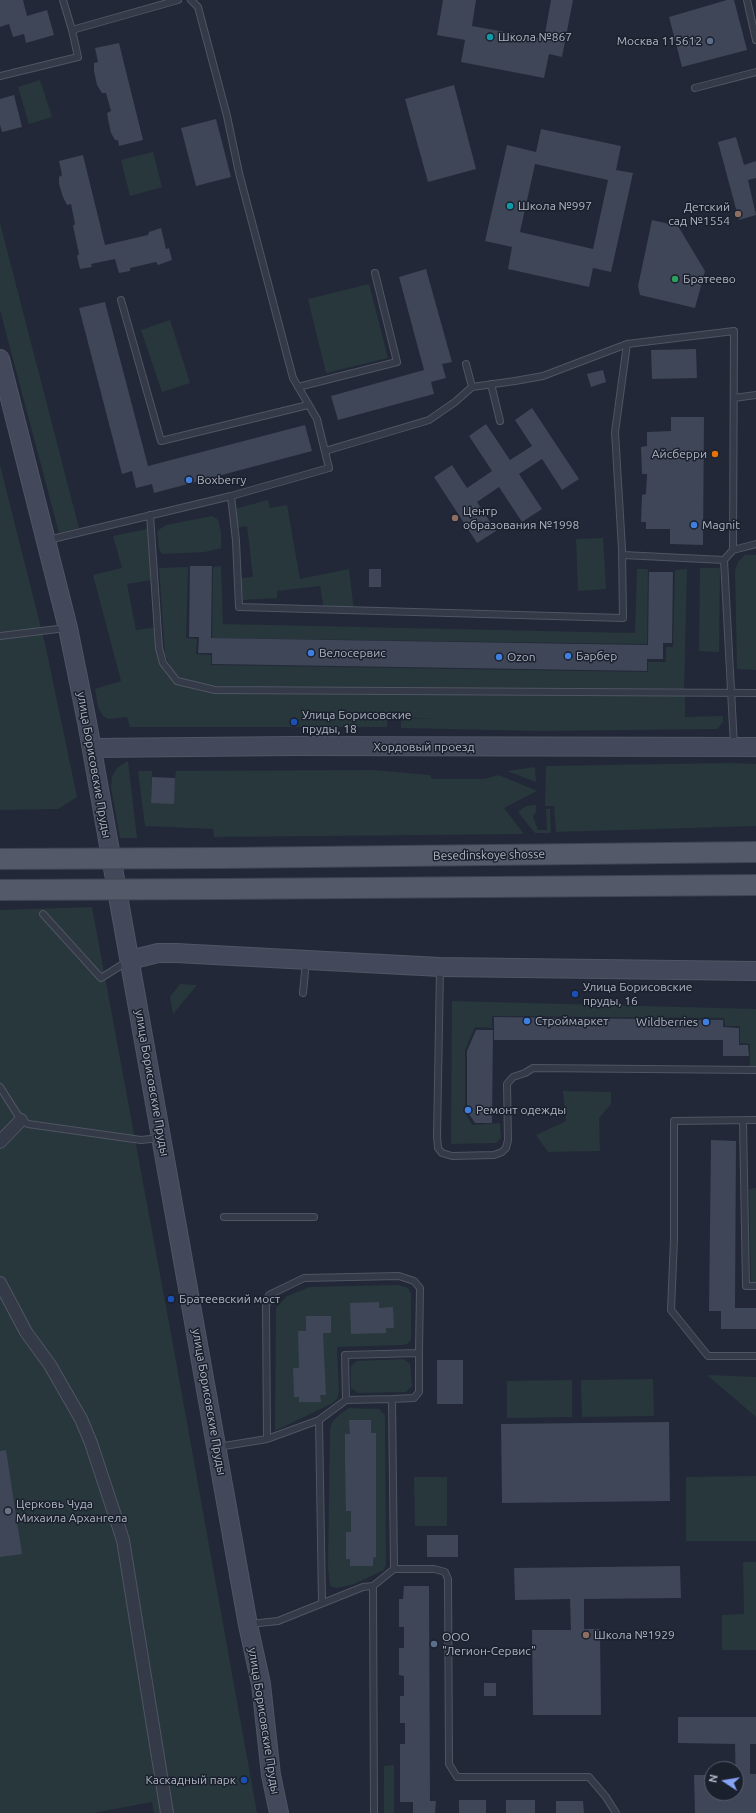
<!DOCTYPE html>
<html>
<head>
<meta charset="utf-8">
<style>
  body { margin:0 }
  #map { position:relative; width:756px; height:1813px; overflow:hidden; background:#222837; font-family:Ubuntu,sans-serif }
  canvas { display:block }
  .north { position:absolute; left:704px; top:1761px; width:40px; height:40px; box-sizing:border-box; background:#1b202d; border:1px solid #575c69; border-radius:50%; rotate:282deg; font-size:11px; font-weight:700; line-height:16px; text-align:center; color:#b0b5c4 }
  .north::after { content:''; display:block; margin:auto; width:14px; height:18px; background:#86a2f3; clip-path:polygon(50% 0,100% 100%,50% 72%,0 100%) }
</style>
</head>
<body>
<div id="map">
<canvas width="756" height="1813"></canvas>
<div class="north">N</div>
</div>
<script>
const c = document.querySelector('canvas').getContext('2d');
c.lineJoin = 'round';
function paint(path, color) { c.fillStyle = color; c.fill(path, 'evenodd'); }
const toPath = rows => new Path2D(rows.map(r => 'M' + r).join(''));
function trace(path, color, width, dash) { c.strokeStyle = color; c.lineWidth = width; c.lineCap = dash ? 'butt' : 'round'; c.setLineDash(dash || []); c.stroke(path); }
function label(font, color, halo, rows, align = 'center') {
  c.font = font + ' Ubuntu,sans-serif'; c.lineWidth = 3; c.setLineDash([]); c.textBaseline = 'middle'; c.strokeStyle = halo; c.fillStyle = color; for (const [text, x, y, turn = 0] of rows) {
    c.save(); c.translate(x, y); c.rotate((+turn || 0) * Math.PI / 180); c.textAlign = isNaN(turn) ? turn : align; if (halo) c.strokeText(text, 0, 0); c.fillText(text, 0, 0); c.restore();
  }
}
paint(toPath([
  [40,80,52,117,29,124,18,87],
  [153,152,162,187,130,196,121,160],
  [0,223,79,528,59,533,0,310],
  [369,284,388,358,326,373,308,299],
  [170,320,190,383,162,392,141,330],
  [0,465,46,648,77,797,58,809,0,810],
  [268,500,270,508,287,505,300,579,349,569,354,611,324,610,320,586,277,591,277,598,243,600,241,578,253,577,247,526,236,528,234,509],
  [212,516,217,519,219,523,221,533,221,548,205,552,162,554,159,549,157,531,166,525],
  [147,529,151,580,127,584,136,630,157,627,163,663,177,681,215,690,685,693,685,717,723,716,723,722,717,729,541,731,401,728,401,719,435,718,354,718,387,718,387,727,130,727,127,717,108,719,103,716,98,707,95,689,121,681,93,575,122,568,113,536],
  [603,538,606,589,578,591,576,539],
  [745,555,756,555,756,670,737,669,735,570,738,562],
  [221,566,223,624,635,633,637,569,648,569,647,644,212,638,213,567],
  [188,567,186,638,197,639,196,654,211,655,211,665,648,672,648,662,666,662,666,647,673,647,675,570,687,569,684,691,215,689,181,679,171,667,165,655,159,568],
  [700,568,720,568,719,652,699,651],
  [128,761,137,838,120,838,111,787,112,776,118,767],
  [730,763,756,764,756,826,556,832,554,806,545,806,546,766],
  [535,767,536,782,507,771],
  [373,770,430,775,432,779,484,779,499,775,537,791,504,808,524,834,214,837,213,829,145,826,138,771,152,771,151,802,175,778,176,771],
  [536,805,536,812,533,816,538,830,547,830,546,809,550,809,551,833,535,833,518,812,526,806],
  [92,907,172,1339,257,1813,154,1813,152,1802,93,1813,0,1813,0,910],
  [180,984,197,985,173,1014,170,997],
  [452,1001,756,1009,756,1068,750,1068,750,1044,740,1043,740,1026,725,1026,724,1018,492,1016,492,1028,475,1027,465,1050,465,1112,472,1125,500,1123,501,1138,496,1143,451,1144],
  [563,1091,611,1092,611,1104,599,1118,600,1151,548,1152,536,1135,566,1121],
  [756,1188,756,1285,751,1285,749,1189],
  [398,1285,408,1288,411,1294,411,1340,407,1344,402,1345,337,1347,339,1392,337,1399,331,1404,275,1431,276,1308,287,1296,310,1287],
  [404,1359,410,1364,412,1386,406,1392,358,1393,351,1388,351,1366,357,1361],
  [707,1375,756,1377,756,1417],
  [653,1379,654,1416,582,1417,581,1380],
  [572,1380,572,1417,507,1418,507,1381],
  [349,1408,379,1409,385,1415,386,1565,384,1570,354,1584,337,1588,330,1586,328,1567,330,1429,332,1422,340,1414],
  [756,1476,756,1541,686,1541,686,1477],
  [414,1477,447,1477,447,1526,415,1526],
  [743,1562,756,1562,756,1650,722,1650,722,1615,744,1614],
  [394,1765,394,1813,384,1813,384,1766]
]), '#27373c');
paint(toPath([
  [0,0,23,0,27,16,47,10,54,35,26,43,24,34,13,37,9,24,0,27],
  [443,0,476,0,472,26,544,39,551,0,573,0,562,57,549,54,544,78,461,62,465,40,437,35],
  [727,0,734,0,747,50,682,67,669,17],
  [119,43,143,140,119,146,118,140,115,140,111,133,108,119,107,113,111,111,106,93,102,93,97,85,94,71,94,63,98,62,95,48],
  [454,85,476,169,428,182,405,99],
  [14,95,22,127,2,132,0,125,0,99],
  [216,119,231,177,196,186,181,128],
  [541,129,621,146,616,170,633,173,611,272,593,268,589,287,508,269,512,247,485,241,507,145,536,152],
  [535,164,608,180,593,249,520,232],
  [736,137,744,165,756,161,756,178,748,180,756,215,739,220,718,142],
  [83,155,105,245,148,235,149,232,161,228,166,249,169,248,172,260,158,265,156,262,130,268,130,271,119,273,115,259,91,264,92,267,80,269,77,256,79,254,73,226,75,224,71,204,67,205,63,197,59,184,59,177,62,175,59,161],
  [652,220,678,226,705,271,695,308,640,295,638,286],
  [426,269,452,362,442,364,446,378,431,382,434,394,338,420,331,396,424,370,399,277],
  [105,302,148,466,305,425,312,451,154,493,152,484,136,488,132,471,122,474,79,308],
  [696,349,697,378,652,379,651,350],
  [603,370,606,382,591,387,587,374],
  [532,408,579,479,562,490,542,459,519,474,542,509,522,522,499,487,477,502,496,531,477,543,434,477,452,465,467,488,492,471,469,436,486,424,510,460,532,446,515,420],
  [671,417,704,417,703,545,670,544,670,529,646,529,646,522,641,522,642,495,646,494,647,474,642,474,641,447,647,446,647,432,671,431],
  [190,566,212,566,211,638,648,645,649,572,673,572,672,643,663,643,663,659,647,659,647,671,212,664,212,653,198,653,199,637,189,637],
  [369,569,381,569,381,587,369,587],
  [152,777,175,778,174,804,151,803],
  [494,1017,723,1020,723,1027,739,1028,739,1045,748,1045,749,1056,723,1056,723,1040,494,1040],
  [476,1030,493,1030,492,1123,475,1123,467,1111,467,1051],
  [711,1140,736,1141,735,1308,756,1308,756,1329,721,1329,721,1311,709,1311],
  [379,1302,379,1308,393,1307,394,1328,386,1328,386,1333,351,1334,350,1303],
  [306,1316,331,1316,331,1333,323,1333,326,1395,320,1395,321,1402,299,1402,299,1397,294,1397,293,1368,299,1368,298,1331,306,1331],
  [437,1360,463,1360,463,1404,437,1404],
  [349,1420,371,1420,371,1433,376,1433,376,1557,373,1558,373,1566,350,1566,350,1559,346,1559,346,1532,351,1532,351,1511,346,1511,345,1462,345,1434,350,1434],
  [669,1422,670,1501,502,1503,501,1424],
  [6,1450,22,1554,0,1557,0,1451],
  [427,1535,458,1535,458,1557,427,1557],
  [680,1566,681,1598,584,1599,584,1629,600,1629,601,1715,533,1715,532,1630,571,1630,570,1599,515,1600,514,1568],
  [404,1586,429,1586,430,1801,436,1801,435,1813,413,1813,413,1802,400,1802,400,1744,405,1744,405,1723,400,1723,400,1696,404,1696,404,1676,399,1675,399,1648,404,1648,404,1627,399,1627,399,1599,403,1599],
  [484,1683,496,1683,496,1696,484,1696],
  [678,1717,756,1717,756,1744,750,1744,750,1774,756,1774,756,1813,695,1813,694,1775,712,1775,712,1793,736,1793,735,1744,678,1743],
  [459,1800,486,1800,486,1813,459,1813],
  [506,1800,535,1800,535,1813,506,1813],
  [556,1801,583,1801,584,1813,556,1813]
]), '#3e4657');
const lane = toPath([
  [63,0,72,30],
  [191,0,198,7,227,116,239,173,293,378,317,419,329,468,231,496],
  [747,0,756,40],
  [0,76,78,57,72,30,178,0],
  [695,88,756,72],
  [121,300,161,441,308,405],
  [466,364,472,387],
  [491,384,500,421],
  [298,387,397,362,375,273],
  [734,398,756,395],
  [325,451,429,420,455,402,472,387,515,381,543,376,627,344],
  [150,515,159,648,163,663,177,681,215,690,756,693],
  [48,540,231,496,236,541,239,607,623,618,622,549,615,432,627,344,734,331,733,550],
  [623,555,724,560],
  [0,636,66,628],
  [734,746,724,560,733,550,756,544],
  [43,914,101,978,128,961],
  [440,969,437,1136,438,1148,442,1153,452,1156,494,1155,502,1152,506,1148,508,1140,507,1084,513,1077,525,1073,533,1068,756,1070],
  [303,993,306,961],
  [0,1087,21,1120,28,1124,141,1140,160,1138],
  [756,1120,674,1121,674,1239,671,1310,708,1356,756,1356],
  [743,1121,746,1286,756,1286],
  [224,1217,314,1217],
  [392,1399,414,1398,419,1392,419,1353],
  [319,1420,322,1603],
  [267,1439,319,1420,346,1400],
  [218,1447,267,1439,266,1306,269,1295,304,1278,399,1276,414,1281,420,1288,419,1353,345,1355,346,1400,392,1399,394,1569,434,1569,445,1572,448,1579,449,1764,457,1777,589,1777,606,1797,616,1813],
  [373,1586,374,1813],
  [250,1624,278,1621,363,1587,373,1586,394,1569]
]);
const street = toPath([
  [0,1142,21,1120],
  [0,1283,26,1332,50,1365,81,1419,91,1443,123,1540,167,1813]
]);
const secondary = toPath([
  [0,359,68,628,87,722,248,1625,261,1684,271,1775,279,1813],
  [92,748,294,746,756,747],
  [130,960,158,953,176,953,440,967,756,971]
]);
const primary = toPath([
  [223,858,756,852],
  [223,889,756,885]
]);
trace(lane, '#505563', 8);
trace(street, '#505563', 14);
trace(secondary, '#505563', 20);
trace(primary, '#3e4451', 22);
trace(lane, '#353a48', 6);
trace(street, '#353a48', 12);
trace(secondary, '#43495b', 18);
trace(primary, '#535968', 20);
const primaryBridge = toPath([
  [0,859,223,858],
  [0,890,223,889]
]);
trace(primaryBridge, '#3e4451', 22, []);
trace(primaryBridge, '#535968', 20);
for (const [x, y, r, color] of [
  [490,37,4,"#0f9aa8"],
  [710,41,4,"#5c6f8a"],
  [510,206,4,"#0f9aa8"],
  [738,214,4,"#8d6e63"],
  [675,279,4,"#2e9e5b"],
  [715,454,4,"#e8710a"],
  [189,480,4,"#3f7fe0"],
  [455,518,4,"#8d6e63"],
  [694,525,4,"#3f7fe0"],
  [311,653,4,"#3f7fe0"],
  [568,656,4,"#3f7fe0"],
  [499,657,4,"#3f7fe0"],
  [294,722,4,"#1a4fb4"],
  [575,994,4,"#1a4fb4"],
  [527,1021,4,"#3f7fe0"],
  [706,1022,4,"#3f7fe0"],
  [468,1110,4,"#3f7fe0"],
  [171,1299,4,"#1a4fb4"],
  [8,1511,4,"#6b7280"],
  [586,1635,4,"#8d6e63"],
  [434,1644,4,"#5c6f8a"],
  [244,1780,4,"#1a4fb4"]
]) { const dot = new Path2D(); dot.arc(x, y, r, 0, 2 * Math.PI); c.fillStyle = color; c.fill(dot); trace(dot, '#1b202d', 1.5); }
label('12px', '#b0b5c4', '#1b202d', [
  ["Школа №867",498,37],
  ["Москва 115612",702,41,"right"],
  ["Школа №997",518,206],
  ["Детский",730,207,"right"],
  ["сад №1554",730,221,"right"],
  ["Братеево",683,279],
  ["Айсберри",707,454,"right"],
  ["Boxberry",197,480],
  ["Центр",463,511],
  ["образования №1998",463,525],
  ["Magnit",702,525],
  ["Велосервис",319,653],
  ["Барбер",576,656],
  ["Ozon",507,657],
  ["Улица Борисовские",302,715],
  ["пруды, 18",302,729],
  ["Улица Борисовские",583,987],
  ["пруды, 16",583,1001],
  ["Строймаркет",535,1021],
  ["Wildberries",698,1022,"right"],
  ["Ремонт одежды",476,1110],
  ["Братеевский мост",179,1299],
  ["Церковь Чуда",16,1504],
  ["Михаила Архангела",16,1518],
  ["Школа №1929",594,1635],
  ["ООО",442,1637],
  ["\"Легион-Сервис\"",442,1651],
  ["Каскадный парк",236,1780,"right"]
], 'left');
label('12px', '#b0b5c4', '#1b202d', [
  ["Хордовый проезд",424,747],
  ["улица Борисовские Пруды",94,765,80],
  ["Besedinskoye shosse",489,855,-1],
  ["улица Борисовские Пруды",152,1083,80],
  ["улица Борисовские Пруды",209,1402,80],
  ["улица Борисовские Пруды",264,1721,81]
]);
</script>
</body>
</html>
